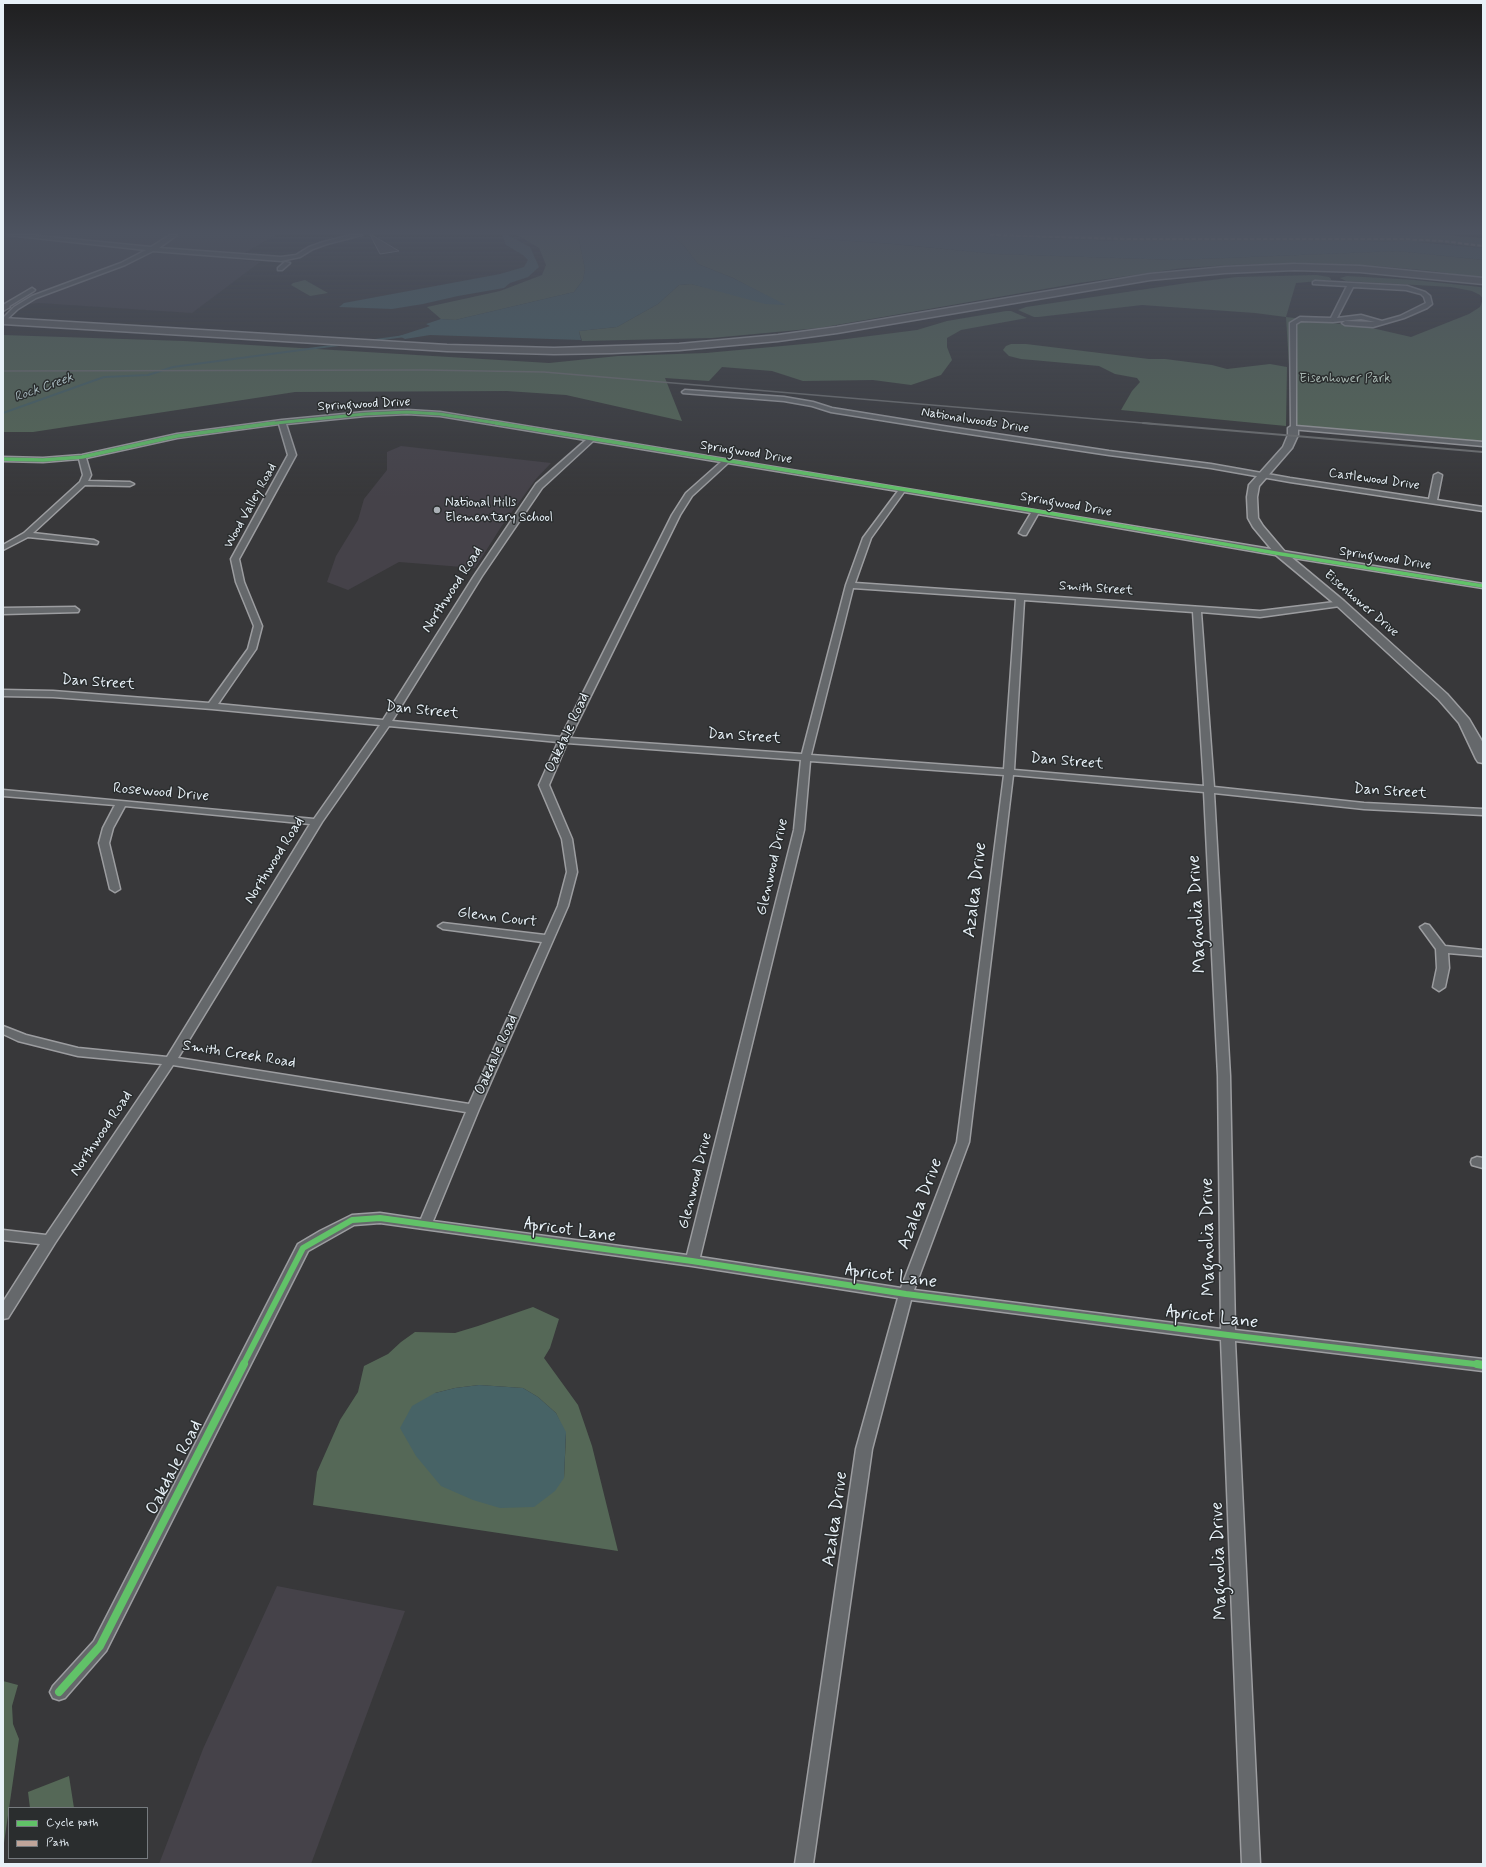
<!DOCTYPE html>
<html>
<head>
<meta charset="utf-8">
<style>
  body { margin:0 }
  #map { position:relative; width:1486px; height:1867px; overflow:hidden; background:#38383a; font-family:Mynerve,sans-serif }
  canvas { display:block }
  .frame { position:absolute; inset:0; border:4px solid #e8f1f8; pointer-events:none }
  .legend { position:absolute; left:8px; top:1807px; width:140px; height:52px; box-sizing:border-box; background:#2a2d2e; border:1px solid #767b7f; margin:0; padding:5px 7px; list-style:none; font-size:12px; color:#e8f1f8 }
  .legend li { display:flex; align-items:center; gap:8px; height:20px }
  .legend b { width:20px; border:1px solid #767b7f }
</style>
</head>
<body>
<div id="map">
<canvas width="1486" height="1867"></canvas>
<div class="frame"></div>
<ul class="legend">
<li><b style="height:5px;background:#61c268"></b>Cycle path</li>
<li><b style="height:5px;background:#c0a59a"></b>Path</li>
</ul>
</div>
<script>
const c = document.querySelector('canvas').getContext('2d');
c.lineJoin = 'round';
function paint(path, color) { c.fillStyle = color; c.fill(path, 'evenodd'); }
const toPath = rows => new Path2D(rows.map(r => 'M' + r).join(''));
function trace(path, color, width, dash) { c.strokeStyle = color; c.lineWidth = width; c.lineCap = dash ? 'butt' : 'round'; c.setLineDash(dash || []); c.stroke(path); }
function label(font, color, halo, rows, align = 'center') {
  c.font = font + ' Mynerve,sans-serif'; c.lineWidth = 3; c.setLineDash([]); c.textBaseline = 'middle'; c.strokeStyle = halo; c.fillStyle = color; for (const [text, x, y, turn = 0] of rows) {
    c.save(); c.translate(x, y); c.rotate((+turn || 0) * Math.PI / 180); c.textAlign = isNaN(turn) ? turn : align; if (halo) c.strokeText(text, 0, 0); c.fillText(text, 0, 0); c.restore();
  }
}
paint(toPath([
  [3,235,276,235,234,259,260,262,192,313,39,303,3,307],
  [401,446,551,463,536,479,501,527,475,568,399,562,348,590,327,582,336,556,358,520,364,499,387,470,387,452],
  [277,1586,405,1611,311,1864,159,1864,203,1749]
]), '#454249');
paint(toPath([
  [517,235,578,235,585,269,583,280,574,292,455,320,441,319,427,307,500,291,542,275,546,265,539,248],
  [672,235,766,235,893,244,996,254,1176,260,1398,251,1483,260,1483,278,1432,271,1377,266,1310,263,1231,265,1183,268,1079,283,819,328,712,338,582,341,579,331,617,327,658,304,679,285,691,284,784,305,733,278,698,264,685,247],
  [961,235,1444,235,1483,238,1483,248,1442,243,1362,241,1120,241],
  [1317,275,1329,277,1331,279,1331,280,1296,283,1286,317,1372,328,1411,337,1469,314,1480,307,1483,299,1483,444,1293,428,1286,317,1255,313,1142,305,1038,317,1034,317,1018,310,1026,307,1187,283,1237,277],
  [1347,276,1415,280,1480,287,1483,288,1483,299,1480,295,1472,291,1451,287,1346,281,1340,278],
  [305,280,328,293,310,296,291,285,293,283],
  [1006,311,1011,311,1027,318,961,330,947,338,947,347,952,360,941,375,911,385,873,380,803,381,772,371,722,367,709,381,665,378,682,421,566,395,507,391,295,392,33,432,3,432,3,335,184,341,549,363,618,356,706,353,815,343,917,330,947,321],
  [1011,344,1026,344,1149,359,1165,359,1212,365,1227,369,1270,364,1287,367,1286,426,1121,410,1132,391,1140,382,1137,378,1115,374,1099,366,1021,359,1009,356,1003,350,1006,346],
  [533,1307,559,1319,550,1348,544,1358,578,1405,592,1446,618,1551,313,1505,317,1472,340,1420,358,1392,364,1366,388,1354,401,1342,415,1332,455,1333,478,1326],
  [479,1385,523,1388,538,1397,556,1413,566,1435,564,1478,435,1393,455,1388],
  [3,1681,18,1685,12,1706,13,1724,19,1739,3,1850],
  [69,1776,74,1808,30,1808,28,1792]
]), '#556857');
paint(toPath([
  [502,235,508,235,530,247,539,267,528,277,510,283,504,288,458,296,423,304,392,309,339,307,344,303,500,274,524,267,528,260,523,255,506,245],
  [578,235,672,235,685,247,698,264,733,278,786,305,765,304,691,284,679,285,658,304,617,327,579,331,581,340,430,335,405,339,399,336,430,326,426,324,441,319,455,320,574,292,583,280,585,269],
  [766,235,961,235,1120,241,1361,241,1417,242,1483,248,1483,260,1398,251,1176,260,996,254,893,244],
  [479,1385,523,1388,538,1397,556,1413,566,1432,564,1478,555,1491,534,1507,500,1508,473,1500,441,1486,416,1456,400,1428,412,1406,435,1393,455,1388]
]), '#476366');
trace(toPath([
  [368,341,405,336],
  [3,413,104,377,148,375,173,367,346,344]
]), '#476366', 2);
const building = toPath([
  [370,235,372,235,399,251,380,254,370,235]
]);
paint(building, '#545155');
trace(building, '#9c9da0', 1);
const street = toPath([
  [8,235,29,235,151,247,170,235,177,235,159,248,281,257,296,255,309,247,323,242,351,235,362,235,327,244,313,249,300,257,281,261,153,251,125,265,36,298,18,309,3,323,3,318,14,307,32,296,121,263,146,250,8,235],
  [285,262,290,263,282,270,278,270,278,268,285,262],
  [1315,281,1407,286,1425,292,1430,296,1432,304,1427,308,1404,318,1373,327,1345,325,1342,323,1345,321,1375,322,1361,319,1333,322,1301,321,1296,324,1296,426,1483,442,1483,446,1291,429,1290,323,1300,317,1331,318,1347,286,1313,284,1313,282,1315,281],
  [1353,287,1406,290,1421,294,1424,297,1426,303,1400,316,1382,321,1361,315,1337,318,1353,287],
  [32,288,35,290,34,291,3,310,3,305,32,288],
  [685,390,784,397,813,402,832,408,943,426,1109,451,1211,464,1290,478,1429,499,1434,475,1438,473,1442,475,1437,500,1483,507,1483,511,1290,482,1211,468,1109,455,943,430,831,412,812,406,784,401,683,393,682,392,685,390],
  [407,410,440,412,1483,584,1483,588,1281,556,1038,514,1026,535,1023,535,1019,533,1031,513,904,492,871,538,855,583,1260,611,1343,601,1343,605,1340,606,1260,617,1201,612,1214,787,1364,803,1483,809,1483,815,1364,809,1214,793,1230,1076,1235,1330,1483,1359,1483,1371,1235,1341,1260,1864,1242,1864,1221,1340,911,1300,872,1449,813,1864,795,1864,856,1449,898,1298,692,1266,380,1223,354,1225,308,1251,106,1651,65,1698,59,1700,53,1698,50,1692,53,1686,94,1641,298,1244,320,1231,352,1215,380,1213,421,1219,466,1112,173,1065,55,1243,8,1318,3,1319,3,1302,40,1244,3,1240,3,1230,46,1235,162,1064,78,1056,18,1041,3,1034,3,1026,26,1035,78,1048,167,1057,310,824,125,806,113,828,109,843,120,889,115,892,110,889,99,843,103,828,115,805,3,796,3,790,314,819,380,725,212,709,53,697,3,696,3,690,53,691,209,703,248,649,254,626,236,582,231,559,288,455,279,424,177,438,86,458,91,475,88,481,130,482,134,484,130,486,85,485,33,533,94,540,98,542,97,544,28,537,3,550,3,545,24,533,80,482,83,475,79,459,43,462,3,461,3,457,43,458,82,455,177,434,282,420,365,412,407,410],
  [407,414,440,416,586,440,536,484,474,576,383,720,218,704,256,649,262,626,244,582,239,559,296,455,286,424,365,416,407,414],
  [593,441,721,462,686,493,672,515,561,737,392,721,482,576,542,488,593,441],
  [728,463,898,491,863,538,846,585,802,754,570,738,680,515,692,496,728,463],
  [853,588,1016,599,1004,769,811,755,853,588],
  [1024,600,1193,612,1204,786,1014,770,1024,600],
  [389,726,558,742,539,785,562,839,567,872,558,906,545,935,443,923,438,926,443,929,542,942,469,1104,178,1058,322,822,389,726],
  [567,743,801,760,794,830,687,1255,433,1221,479,1109,568,906,577,872,572,839,549,785,567,743],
  [810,761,1004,775,957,1142,901,1288,700,1257,804,830,810,761],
  [1013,775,1204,792,1218,1076,1221,1329,914,1290,969,1142,1013,775],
  [75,607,79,610,78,612,3,614,3,608,75,607],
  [1425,924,1429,925,1445,946,1483,950,1483,956,1448,953,1449,968,1445,987,1439,991,1433,987,1437,968,1436,949,1420,927,1425,924],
  [1477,1157,1483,1158,1483,1168,1472,1165,1471,1162,1472,1159,1477,1157]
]);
const secondary = toPath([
  [1293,425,1298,428,1298,435,1292,448,1259,486,1257,497,1258,518,1263,526,1285,552,1344,601,1447,694,1469,719,1483,743,1483,763,1478,762,1476,759,1459,723,1439,700,1336,605,1277,556,1253,527,1248,518,1247,497,1249,485,1283,447,1288,435,1288,428,1293,425]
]);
const primary = toPath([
  [1295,264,1360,266,1483,278,1483,284,1360,272,1295,270,1225,273,1150,280,837,333,778,341,679,350,612,353,554,354,447,351,3,324,3,318,447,345,554,348,679,344,778,335,837,327,1150,274,1225,267,1295,264],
  [3,305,8,305,10,307,3,311,3,305]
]);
trace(street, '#9c9da0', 3);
trace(secondary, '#9c9da0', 3);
trace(primary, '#9c9da0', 3);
paint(street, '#65686b');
paint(secondary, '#65686b');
paint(primary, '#646566');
trace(toPath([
  [3,371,424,370,544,372,1155,424]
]), '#6f7172', 1.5);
trace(toPath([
  [1143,423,1483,452]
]), '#6f7172', 2);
trace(toPath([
  [990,235,1127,239,1405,239,1443,241,1483,246]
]), '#c0a59a', 2, [4.5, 2]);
trace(toPath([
  [266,424,365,414,407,412,440,414,502,424]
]), '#61c268', 3);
trace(toPath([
  [496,423,1036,511,1281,554,1483,586],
  [3,459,43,460,82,457,177,436,274,423]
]), '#61c268', 3.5);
trace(toPath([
  [243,1365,303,1248,352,1220,380,1218,692,1261,906,1294,1228,1335,1483,1365]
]), '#61c268', 6);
trace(toPath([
  [1477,1364,1483,1365],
  [59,1692,100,1646,244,1364]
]), '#61c268', 8);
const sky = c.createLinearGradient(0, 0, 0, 497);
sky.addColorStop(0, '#1f1f20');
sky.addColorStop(0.47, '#4d5360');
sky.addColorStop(1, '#4d536000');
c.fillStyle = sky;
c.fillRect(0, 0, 1486, 497);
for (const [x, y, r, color] of [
  [437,510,4,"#aab0b6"]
]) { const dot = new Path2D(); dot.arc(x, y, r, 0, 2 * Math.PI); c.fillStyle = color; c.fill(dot); trace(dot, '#2a2d2e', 1.5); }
label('13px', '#a8b7b2', '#2a2d2e', [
  ["Eisenhower Park",1345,379]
]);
label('italic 13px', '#a8babf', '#2a2d2e', [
  ["Rock Creek",44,388,-20]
]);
label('13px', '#e8f1f8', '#2a2d2e', [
  ["Springwood Drive",364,405,-3],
  ["Nationalwoods Drive",975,421,9],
  ["Springwood Drive",746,453,9],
  ["Castlewood Drive",1374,480,8],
  ["Springwood Drive",1066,505,10],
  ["Wood Valley Road",251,506,-61],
  ["Springwood Drive",1385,559,9],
  ["Smith Street",1096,589,4],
  ["Eisenhower Drive",1361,604,41]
]);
label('13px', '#e8f1f8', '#2a2d2e', [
  ["National Hills",445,503],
  ["Elementary School",445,518]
], 'left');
label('15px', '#e8f1f8', '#2a2d2e', [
  ["Northwood Road",453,590,-57],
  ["Dan Street",98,683,4],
  ["Dan Street",422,711,6],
  ["Oakdale Road",568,733,-65],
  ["Dan Street",744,737,4],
  ["Dan Street",1067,762,5],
  ["Dan Street",1390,792,4],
  ["Rosewood Drive",161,793,5],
  ["Northwood Road",275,861,-58],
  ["Glenwood Drive",773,867,-77],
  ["Glenn Court",497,918,7],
  ["Smith Creek Road",239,1055,9],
  ["Oakdale Road",497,1055,-66],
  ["Northwood Road",102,1134,-56],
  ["Glenwood Drive",696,1181,-76]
]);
label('18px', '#e8f1f8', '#2a2d2e', [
  ["Azalea Drive",976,890,-83],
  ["Magnolia Drive",1198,914,-93],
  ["Azalea Drive",921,1204,-69],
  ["Apricot Lane",570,1231,8],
  ["Magnolia Drive",1209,1237,-91],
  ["Apricot Lane",891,1277,8],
  ["Apricot Lane",1212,1318,7],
  ["Oakdale Road",175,1468,-63],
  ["Azalea Drive",836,1519,-82],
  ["Magnolia Drive",1220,1561,-92]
]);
</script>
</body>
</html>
